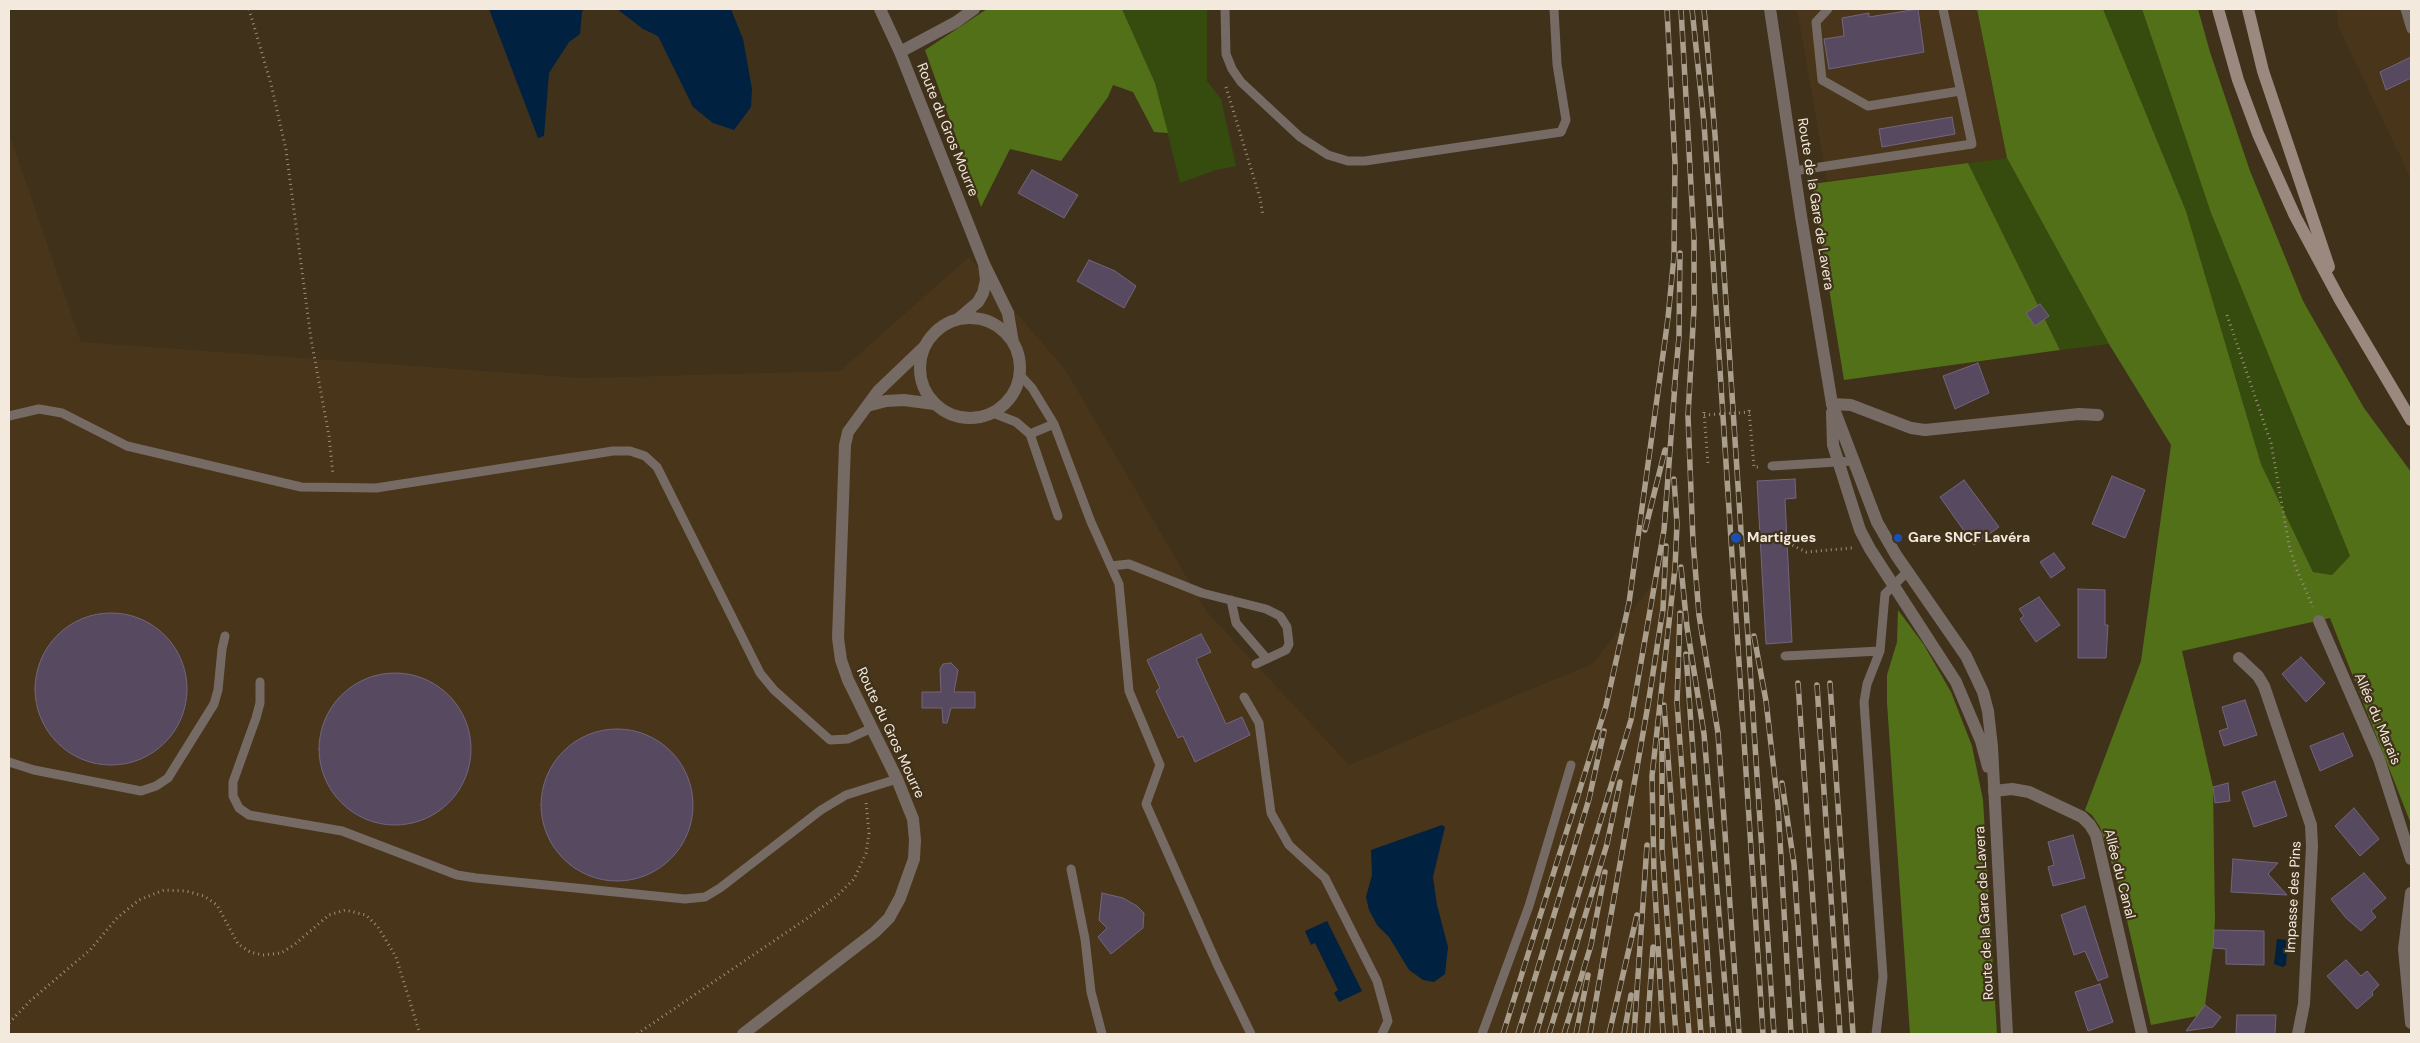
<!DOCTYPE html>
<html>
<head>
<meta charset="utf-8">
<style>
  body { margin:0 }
  #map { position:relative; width:2420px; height:1043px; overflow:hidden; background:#40311b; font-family:"DM Sans",sans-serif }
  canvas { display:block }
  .frame { position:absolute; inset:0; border:10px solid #f3e9dc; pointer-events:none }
</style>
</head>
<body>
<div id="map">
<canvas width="2420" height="1043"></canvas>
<div class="frame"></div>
</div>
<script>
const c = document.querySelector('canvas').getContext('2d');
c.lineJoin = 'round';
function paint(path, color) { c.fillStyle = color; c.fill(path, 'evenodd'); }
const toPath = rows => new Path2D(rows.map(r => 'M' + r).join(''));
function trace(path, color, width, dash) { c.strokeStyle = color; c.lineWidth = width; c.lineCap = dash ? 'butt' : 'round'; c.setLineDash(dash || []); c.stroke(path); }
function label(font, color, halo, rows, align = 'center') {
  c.font = font + ' "DM Sans",sans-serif'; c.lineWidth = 4.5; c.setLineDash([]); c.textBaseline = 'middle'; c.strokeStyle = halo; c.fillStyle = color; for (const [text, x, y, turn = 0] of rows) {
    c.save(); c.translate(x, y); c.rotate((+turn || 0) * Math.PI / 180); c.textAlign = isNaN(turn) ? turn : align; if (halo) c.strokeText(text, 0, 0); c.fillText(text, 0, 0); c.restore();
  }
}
paint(toPath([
  [1797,9,1977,9,2007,158,1827,181],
  [2337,9,2411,9,2411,179,2338,26],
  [9,133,81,342,582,378,840,371,969,257,1066,371,1207,612,1349,765,1594,663,1671,558,1715,1034,9,1034]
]), '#493519');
paint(toPath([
  [1122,9,1207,9,1207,81,1221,99,1236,166,1216,170,1180,183,1155,83],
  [2103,9,2142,9,2211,213,2350,556,2332,575,2313,572,2261,464,2186,211],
  [2007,158,2109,344,2060,350,1968,163]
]), '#364b0e');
paint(toPath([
  [987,9,1122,9,1155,83,1168,133,1154,132,1133,92,1113,85,1108,97,1061,161,1010,149,981,207,925,50],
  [1977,9,2103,9,2186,211,2261,464,2313,572,2332,575,2350,556,2211,213,2142,9,2198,9,2210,52,2250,171,2303,301,2364,408,2411,472,2411,824,2330,618,2182,651,2213,787,2215,920,2213,948,2205,1005,2197,1016,2151,1025,2120,890,2100,827,2092,815,2085,810,2141,661,2171,445,2109,344,2007,158],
  [1968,163,2060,350,1844,380,1812,184],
  [1898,610,1924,645,1951,692,1972,746,1983,800,1997,1034,1910,1034,1887,703,1887,675,1897,642]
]), '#527018');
paint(toPath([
  [489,9,587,9,582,11,580,34,569,42,549,73,544,136,538,138],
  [617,9,731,9,743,39,752,89,751,107,734,130,713,123,693,107,658,36,643,29],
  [1442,825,1445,827,1433,877,1437,905,1448,947,1445,974,1434,982,1423,980,1409,970,1389,937,1377,925,1369,910,1366,897,1372,875,1371,850],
  [1327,921,1362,991,1339,1002,1334,993,1338,990,1315,943,1311,945,1305,931],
  [2277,939,2288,940,2286,965,2283,967,2274,964]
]), '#012141');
const building = toPath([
  [1918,9,1924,52,1829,69,1824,39,1844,36,1842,18,1869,13,1869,17,1918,9],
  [2411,57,2411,78,2386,90,2380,72,2411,57],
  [1952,117,1955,134,1882,147,1879,129,1952,117],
  [1032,170,1078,195,1064,218,1018,193,1032,170],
  [1089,260,1115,271,1136,286,1124,308,1077,281,1089,260],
  [2040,304,2049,316,2035,326,2026,313,2040,304],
  [1978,363,1989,393,1955,409,1943,376,1978,363],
  [2112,476,2145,490,2125,538,2092,524,2112,476],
  [1795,479,1796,498,1785,499,1792,642,1766,644,1757,481,1795,479],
  [1964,480,1999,527,1974,545,1940,497,1964,480],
  [2054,553,2065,568,2051,578,2040,562,2054,553],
  [2078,589,2105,590,2105,625,2108,625,2106,658,2078,658,2078,589],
  [2039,597,2060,625,2036,642,2020,619,2024,616,2019,609,2039,597],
  '35 689a76 76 0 1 1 152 0a76 76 0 1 1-152 0Z',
  [1201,634,1211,652,1196,659,1226,724,1242,717,1250,735,1195,762,1183,736,1178,738,1156,691,1160,688,1147,660,1201,634],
  [2301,657,2325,683,2306,702,2282,674,2301,657],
  [951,663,958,670,954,692,975,692,975,708,951,708,947,723,943,723,942,708,922,708,922,692,941,692,940,669,943,664,951,663],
  '319 749a76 76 0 1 1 152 0a76 76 0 1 1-152 0Z',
  [2245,700,2257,735,2224,746,2219,731,2228,728,2222,707,2245,700],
  '541 805a76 76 0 1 1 152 0a76 76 0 1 1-152 0Z',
  [2343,733,2353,756,2320,771,2310,746,2343,733],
  [2275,781,2287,816,2254,827,2242,792,2275,781],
  [2228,783,2230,801,2215,803,2213,787,2228,783],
  [2354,808,2379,839,2360,856,2335,826,2354,808],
  [2073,835,2085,878,2053,886,2048,867,2054,865,2048,842,2073,835],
  [2233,859,2278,863,2268,874,2287,895,2231,892,2233,859],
  [2364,873,2386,898,2371,911,2376,917,2361,931,2346,918,2331,899,2364,873],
  [1102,893,1123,898,1137,906,1144,913,1143,928,1111,954,1098,937,1107,928,1099,920,1102,893],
  [2085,906,2108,977,2098,981,2085,951,2074,955,2061,915,2085,906],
  [2214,930,2264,931,2264,965,2226,964,2226,949,2213,948,2214,930],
  [2346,960,2361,976,2367,971,2379,985,2372,992,2373,995,2357,1009,2327,976,2346,960],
  [2100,984,2113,1022,2088,1031,2075,992,2100,984],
  [2205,1005,2221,1017,2213,1027,2186,1031,2205,1005],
  [2237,1015,2276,1015,2275,1034,2236,1034,2237,1015]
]);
paint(building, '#564960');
trace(building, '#73657d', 1);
trace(toPath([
  [249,9,271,84,286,150,311,339,329,436,333,475],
  [1226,87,1260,198,1263,216],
  [2227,315,2271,443,2289,545,2296,568,2313,607],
  [1749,410,1754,467,1758,467],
  [1704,412,1708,464],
  [1788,543,1806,552,1852,548],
  [9,1023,30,1001,90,950,117,918,139,900,164,890,186,891,204,896,217,905,238,944,250,952,263,955,281,953,294,945,329,915,345,910,366,915,378,927,396,957,420,1034],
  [637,1034,809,917,837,896,854,879,866,853,869,833,866,802]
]), '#9c8f7e', 3, [1, 4]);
trace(toPath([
  [1225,9,1226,54,1232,69,1241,82,1300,137,1328,155,1348,161,1365,161,1561,132,1566,120,1557,64,1554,9],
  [1828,9,1816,22,1822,80,1868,106,1960,91],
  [2405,9,2411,29],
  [1794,171,1972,144,1943,9],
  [1020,375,1032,388,1054,424,1091,522,1119,584,1129,691,1160,765,1146,804,1217,964,1251,1034],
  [993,413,1016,422,1030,434,1054,424],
  [9,416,39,409,62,413,127,446,301,487,376,488,613,451,630,451,645,456,657,467,760,673,774,690,830,740,848,739,872,728],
  [1030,434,1058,516],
  [1772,466,1853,461],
  [1111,566,1129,564,1202,593,1266,609,1280,616,1287,627,1289,644,1286,650,1256,664],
  [1231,600,1236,623,1267,659],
  [1785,656,1880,651],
  [260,682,260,703,256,718,233,782,233,796,239,808,249,815,342,831,457,875,476,878,685,899,705,897,720,888,821,810,846,795,897,779],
  [1244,697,1259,723,1271,813,1289,845,1325,878,1377,981,1388,1021,1382,1034],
  [9,762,34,770,141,791,156,786,168,778,214,704,218,690,222,649,225,636],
  [1071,869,1085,939,1091,992,1102,1034],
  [1482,1034,1529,906,1571,765],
  [1876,1034,1883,977,1864,702,1867,684,1880,651,1885,594,1908,571]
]), '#766a64', 9);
trace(toPath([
  [880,9,900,52,984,264],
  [900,52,956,22,974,9],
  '920 368a50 50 0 1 1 100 0a50 50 0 1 1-100 0Z',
  [958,319,978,302,983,293,986,280,984,264,1008,313,1013,343],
  [924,347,878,391,867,406,886,401,904,400,934,404],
  [1832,404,1851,405,1911,428,1925,430,2079,414,2098,415],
  [2319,621,2379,759,2411,859],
  [2239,658,2258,676,2264,686,2311,825,2312,846,2304,1004,2298,1034],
  [1994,791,2012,789,2029,792,2082,817,2090,825,2096,835,2142,1034],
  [2411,893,2404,949,2411,1023],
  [743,1034,875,932,889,918,900,898,914,859,915,840,913,819,897,779,848,680,841,660,838,638,845,445,848,432,867,406]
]), '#766a64', 12);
trace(toPath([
  [1770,9,1801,216,1832,404,1877,522,1896,555,1966,656,1983,692,1988,711,1992,747,2007,1034],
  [1832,412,1833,445,1860,530,1870,549,1956,682,1981,741,1988,767]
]), '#766a64', 12);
trace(toPath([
  [2218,9,2238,80,2258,134,2295,216,2340,300,2411,420],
  [2248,9,2263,71,2329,267]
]), '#9b887e', 12);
const rail = toPath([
  [1681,9,1694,239,1694,308,1688,416,1693,541,1699,615,1718,733,1739,1034],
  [1692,9,1704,123,1763,1034],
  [1704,9,1715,135,1774,1034],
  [1674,391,1679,337,1680,253],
  [1645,530,1665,450],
  [1681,567,1687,627,1704,734,1729,1034],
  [1680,613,1677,702,1701,1034],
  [1754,636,1766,701,1778,806,1791,1034],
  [1686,654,1713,1034],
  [1798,683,1822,1034],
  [1830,683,1853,1034],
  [1817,685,1840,1034],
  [1664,705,1689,1034],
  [1662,740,1662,849,1676,1034],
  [1782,783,1794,864,1805,1034],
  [1503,1034,1606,706,1629,603,1668,318,1674,256,1675,163,1667,9],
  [1518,1034,1589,799,1604,731],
  [1536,1034,1631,720,1664,530,1675,384],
  [1549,1034,1607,844,1620,782],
  [1564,1034,1591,945,1605,872],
  [1576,1034,1588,975],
  [1590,1034,1648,705,1663,609,1666,546],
  [1609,1034,1637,915],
  [1624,1034,1631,995],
  [1634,1034,1647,845],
  [1647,1034,1653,947],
  [1663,1034,1654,873,1652,776,1675,568,1677,524,1674,479]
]);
trace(rail, '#aa9e8d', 5.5);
trace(rail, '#40311b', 4, [11]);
trace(toPath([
  [1704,415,1750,412]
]), '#9c8f7e', 3, [1, 4]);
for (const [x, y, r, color] of [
  [1736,538,6,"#1a4fb4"],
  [1898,538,5,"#1a4fb4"]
]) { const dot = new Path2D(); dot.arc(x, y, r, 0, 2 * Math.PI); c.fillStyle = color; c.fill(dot); trace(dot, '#40311b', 2); }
label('14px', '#f3e9dc', '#40311b', [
  ["Route du Gros Mourre",947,130,68],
  ["Route de la Gare de Lavera",1815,204,81],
  ["Allée du Marais",2377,719,67],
  ["Route du Gros Mourre",890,733,65],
  ["Allée du Canal",2119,874,76],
  ["Impasse des Pins",2294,897,-87],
  ["Route de la Gare de Lavera",1985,913,-93]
]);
label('bold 14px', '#f3e9dc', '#40311b', [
  ["Martigues",1747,538],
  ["Gare SNCF Lavéra",1908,538]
], 'left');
</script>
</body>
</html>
